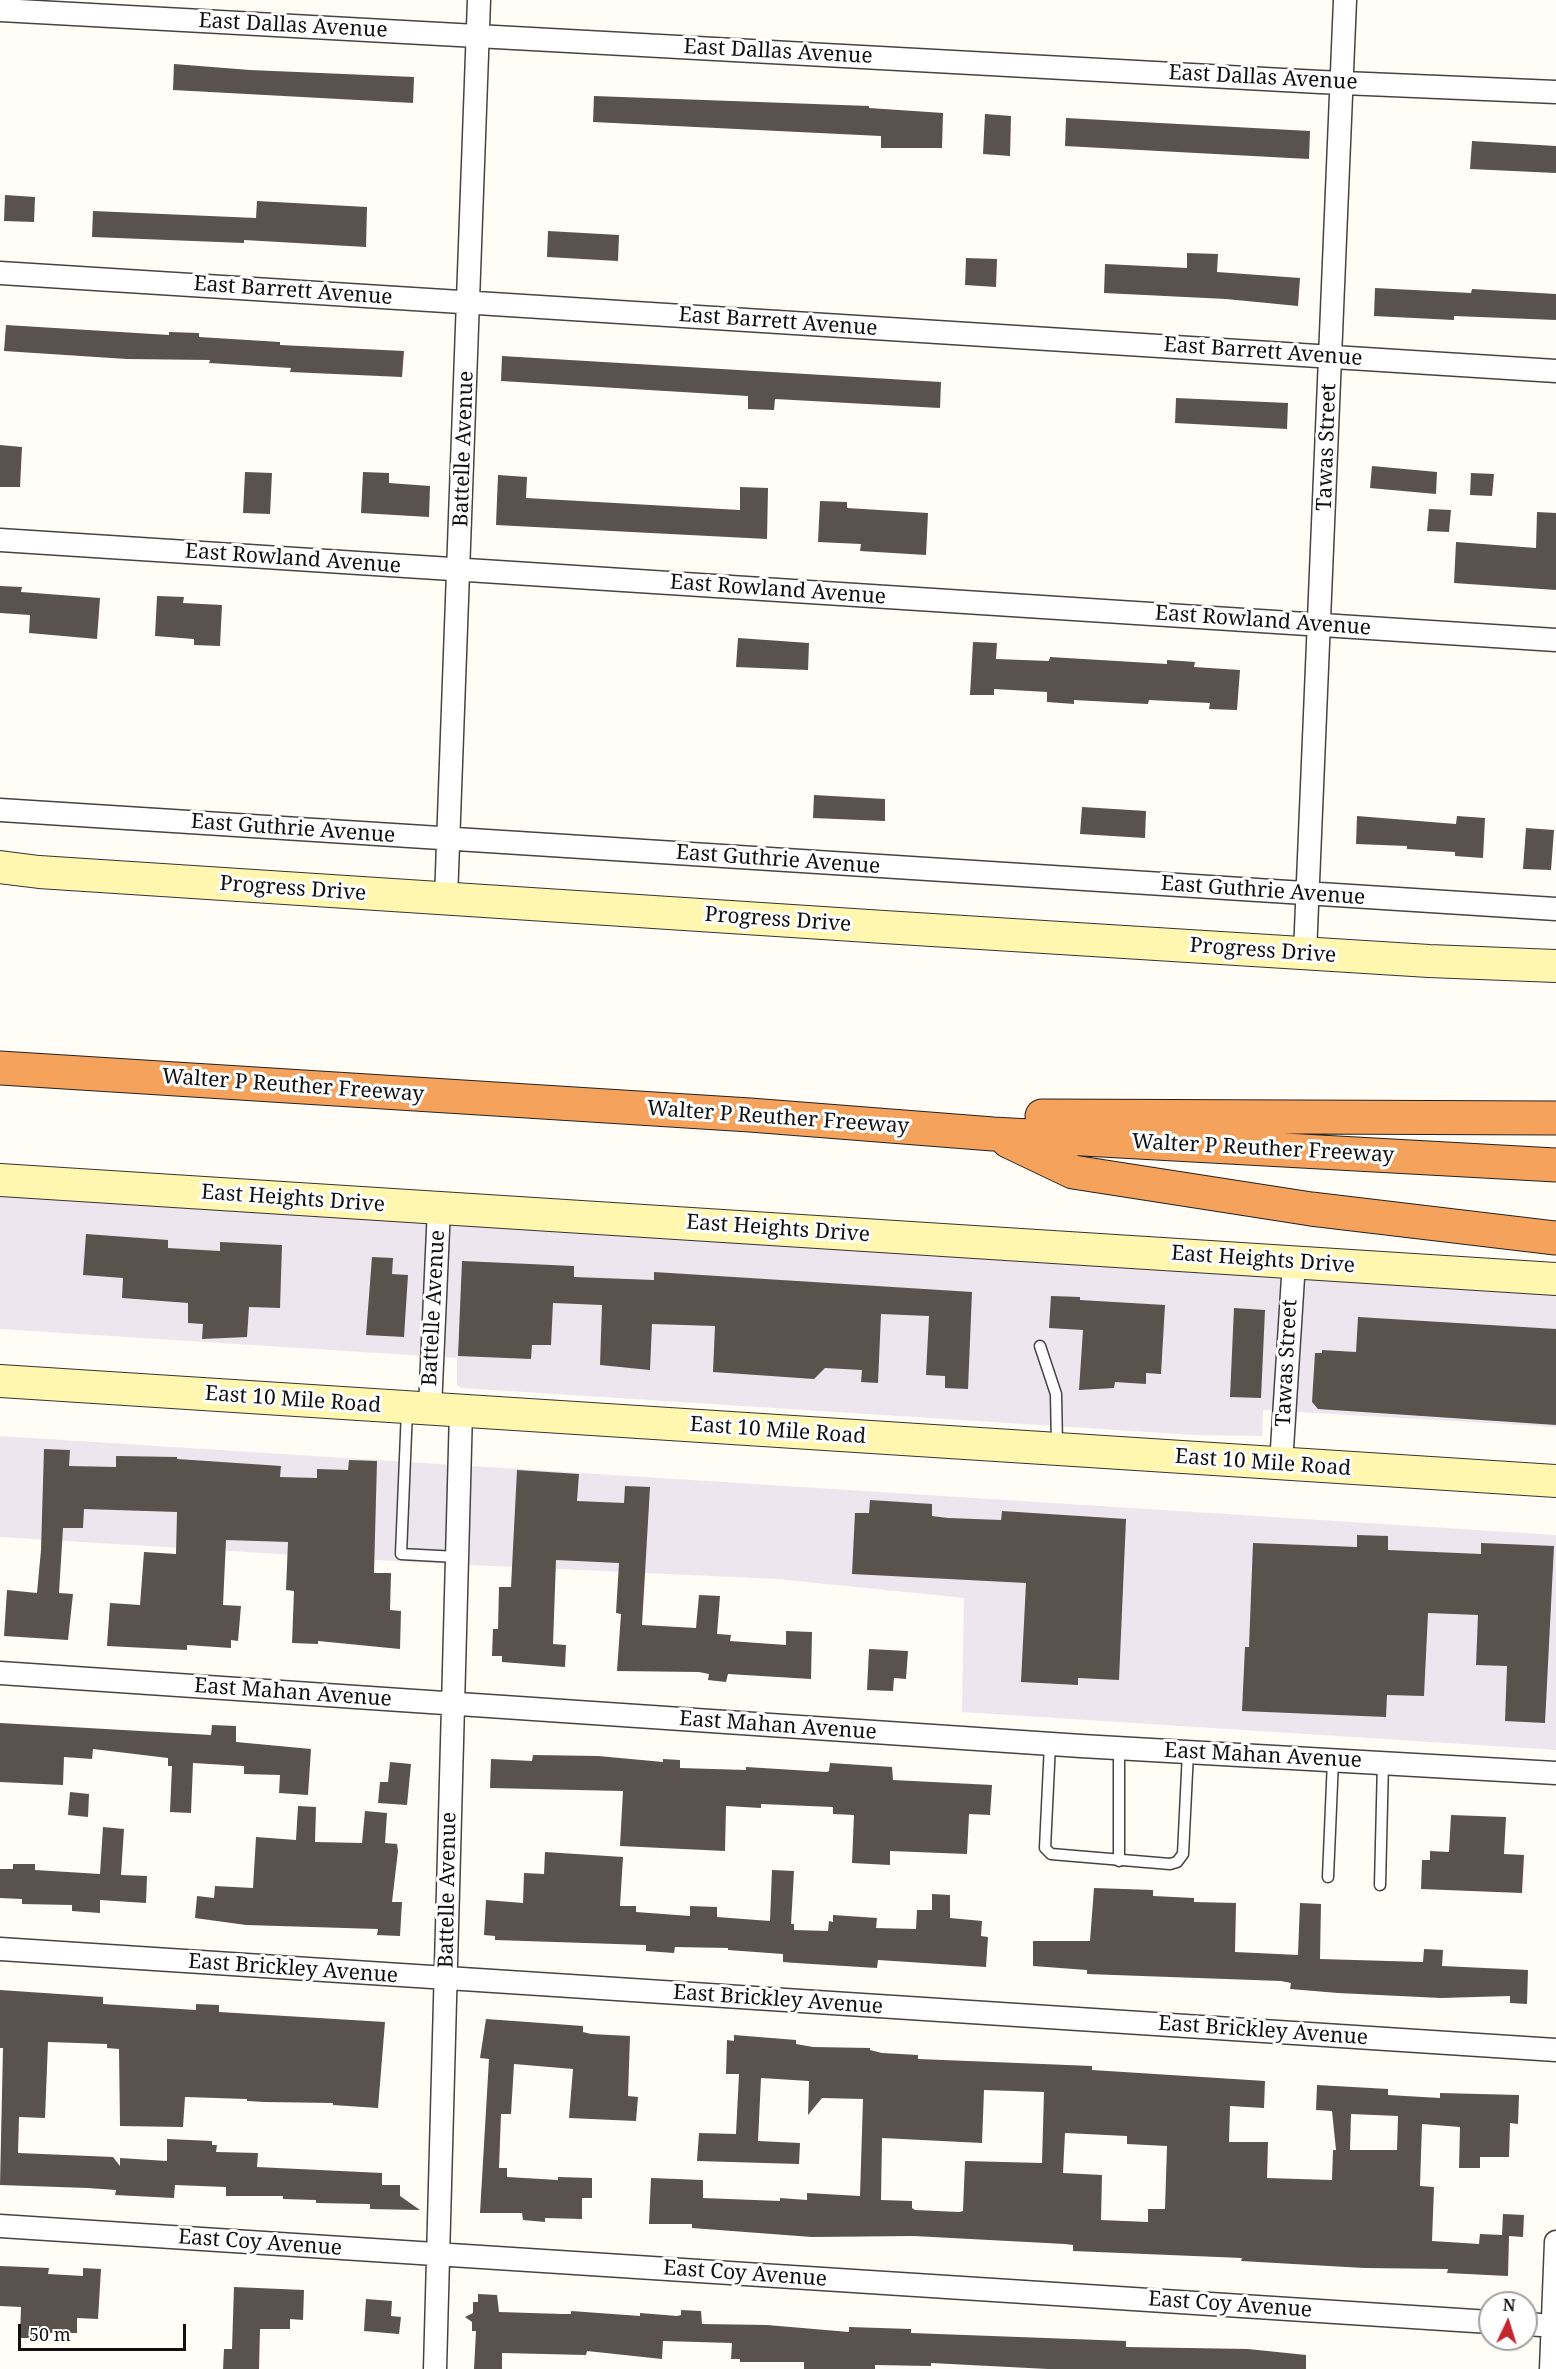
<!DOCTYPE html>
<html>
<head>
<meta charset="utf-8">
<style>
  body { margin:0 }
  #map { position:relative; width:1556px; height:2369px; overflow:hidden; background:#fffdf5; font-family:"Noto Serif",serif }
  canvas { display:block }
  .north { position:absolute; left:1478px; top:2291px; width:60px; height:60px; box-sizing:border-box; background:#fff; border:2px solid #a0a0a0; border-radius:50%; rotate:4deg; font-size:16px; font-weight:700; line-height:24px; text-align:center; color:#111 }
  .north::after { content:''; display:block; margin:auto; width:21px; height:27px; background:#c4262e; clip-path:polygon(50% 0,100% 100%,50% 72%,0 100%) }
  .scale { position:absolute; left:18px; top:2324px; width:168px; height:27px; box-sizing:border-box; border:3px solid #111; border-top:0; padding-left:8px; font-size:18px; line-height:21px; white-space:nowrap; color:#111; -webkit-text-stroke:4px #fff; paint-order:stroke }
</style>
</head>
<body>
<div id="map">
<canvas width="1556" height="2369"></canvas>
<div class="north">N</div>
<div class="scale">50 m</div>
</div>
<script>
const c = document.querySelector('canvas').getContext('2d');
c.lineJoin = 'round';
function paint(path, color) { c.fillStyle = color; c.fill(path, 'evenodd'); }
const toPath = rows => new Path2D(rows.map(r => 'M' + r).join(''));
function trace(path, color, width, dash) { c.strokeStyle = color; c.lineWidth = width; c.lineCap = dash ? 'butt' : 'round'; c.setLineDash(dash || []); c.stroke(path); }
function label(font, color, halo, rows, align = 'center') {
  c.font = font + ' "Noto Serif",serif'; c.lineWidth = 6; c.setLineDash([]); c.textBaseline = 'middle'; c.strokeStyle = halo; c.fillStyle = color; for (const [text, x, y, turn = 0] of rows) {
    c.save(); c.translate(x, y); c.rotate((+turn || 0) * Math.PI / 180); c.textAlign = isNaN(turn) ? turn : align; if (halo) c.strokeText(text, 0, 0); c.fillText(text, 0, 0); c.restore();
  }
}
paint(toPath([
  [0,1193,1556,1293,1556,1427,1263,1410,1262,1436,1195,1435,462,1388,457,1385,457,1358,0,1329],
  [0,1436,1556,1535,1556,1750,962,1712,964,1598,777,1579,427,1563,0,1537]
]), '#eee6ef');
paint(toPath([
  [174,64,250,70,414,77,413,103,173,90],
  [594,96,869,106,869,108,943,113,942,148,881,148,881,136,593,122],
  [985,114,1011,116,1010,156,983,154],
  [1066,118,1310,131,1309,159,1065,146],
  [1472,141,1556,146,1556,173,1470,169],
  [5,195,35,197,34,222,4,221],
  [257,201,367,207,366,247,244,240,244,243,92,237,93,211,256,218],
  [548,231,619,235,618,261,547,257],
  [1187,253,1218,254,1217,272,1300,278,1298,306,1226,299,1104,293,1105,264,1187,268],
  [966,258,997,259,996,287,965,285],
  [1375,288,1471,293,1472,289,1556,294,1556,320,1454,316,1454,320,1374,316],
  [6,325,169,335,169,332,199,333,199,337,280,342,280,345,404,351,402,377,290,372,291,368,209,363,210,360,127,359,4,351],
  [502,356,941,382,940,408,775,399,774,410,748,409,748,396,501,381],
  [1176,398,1288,403,1287,429,1175,423],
  [0,445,22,447,20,487,0,487],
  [1372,466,1437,472,1436,494,1370,488],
  [245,472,272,473,270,514,243,513],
  [363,472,389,473,389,483,430,486,429,517,361,513],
  [1471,473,1494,474,1492,496,1470,495],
  [498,475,527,477,526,498,740,510,740,487,768,488,767,539,496,525],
  [820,501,847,502,847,508,928,513,926,555,860,551,861,544,818,542],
  [1429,509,1451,510,1449,532,1427,531],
  [1537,512,1556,513,1556,590,1454,583,1456,542,1536,548],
  [0,586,22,587,21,592,100,598,97,639,29,633,30,615,0,613],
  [157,596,184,597,183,603,222,605,220,646,194,645,194,639,155,636],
  [738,638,809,643,808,670,736,667],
  [973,642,997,643,996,659,1049,661,1050,657,1167,664,1167,660,1195,662,1194,667,1240,670,1237,710,1209,709,1210,703,1149,700,1148,704,1074,700,1074,704,1047,702,1047,692,994,689,994,695,970,695],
  [814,795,885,799,885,821,813,818],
  [1082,807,1146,811,1145,838,1080,834],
  [1357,816,1456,824,1457,816,1485,818,1483,858,1455,856,1455,852,1407,849,1407,846,1356,844],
  [1526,828,1554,830,1551,870,1523,869],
  [86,1234,168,1240,168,1248,220,1251,220,1242,282,1245,280,1308,249,1307,247,1337,202,1339,203,1324,188,1323,188,1303,122,1298,123,1278,83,1275],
  [372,1257,393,1258,392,1274,408,1275,404,1337,366,1335],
  [462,1261,574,1266,574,1277,654,1280,654,1272,972,1292,968,1389,945,1388,945,1376,926,1375,929,1316,881,1314,878,1383,861,1382,862,1370,825,1368,814,1379,713,1372,715,1326,652,1324,650,1370,600,1365,602,1305,553,1303,551,1345,532,1345,531,1359,458,1356],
  [1051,1296,1080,1297,1080,1300,1165,1305,1161,1374,1146,1373,1146,1384,1115,1382,1114,1388,1079,1390,1083,1330,1049,1328],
  [1234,1308,1265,1310,1261,1398,1230,1397],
  [1358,1317,1556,1329,1556,1425,1318,1409,1312,1402,1315,1353,1322,1353,1322,1350,1356,1352],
  [44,1449,70,1450,69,1466,116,1467,116,1456,177,1457,177,1459,281,1466,280,1477,317,1478,317,1469,348,1470,349,1460,377,1461,374,1573,391,1573,390,1610,401,1611,400,1649,318,1641,318,1644,292,1643,294,1591,286,1590,288,1542,226,1540,223,1605,241,1606,238,1641,231,1640,231,1648,187,1645,187,1650,107,1646,110,1603,140,1605,144,1552,176,1554,177,1512,84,1509,83,1528,63,1528,59,1593,73,1594,68,1640,4,1636,7,1590,37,1593,41,1550],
  [517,1470,579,1474,577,1501,624,1503,625,1486,650,1487,642,1625,696,1628,699,1595,720,1596,717,1634,731,1635,730,1641,786,1645,786,1631,812,1632,811,1679,728,1674,726,1682,708,1680,709,1674,699,1672,617,1671,621,1614,616,1613,619,1563,556,1560,553,1644,566,1645,565,1667,502,1662,502,1656,492,1656,493,1629,498,1629,499,1587,511,1587],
  [870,1500,932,1504,932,1516,948,1518,1001,1520,1002,1511,1126,1519,1119,1680,1078,1678,1078,1685,1021,1682,1026,1583,852,1574,855,1513,869,1513],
  [1357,1535,1388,1536,1388,1550,1481,1554,1481,1543,1554,1546,1545,1723,1505,1721,1507,1666,1476,1665,1478,1615,1428,1613,1424,1696,1387,1695,1386,1717,1242,1711,1245,1647,1249,1647,1253,1543,1357,1547],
  [869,1649,908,1651,906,1679,894,1678,893,1691,867,1690],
  [0,1723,211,1735,212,1725,236,1726,236,1742,311,1749,308,1795,279,1793,280,1775,244,1774,244,1766,193,1763,191,1813,170,1812,172,1766,168,1766,168,1758,93,1749,92,1759,64,1757,63,1785,0,1782],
  [533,1755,598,1756,663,1762,663,1759,680,1760,680,1768,746,1770,746,1767,827,1772,829,1771,830,1763,892,1767,893,1780,992,1785,990,1815,969,1814,967,1854,890,1851,890,1865,852,1863,854,1815,833,1814,833,1807,761,1804,761,1808,726,1806,725,1851,620,1846,623,1791,490,1788,491,1759,532,1761],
  [390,1762,411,1764,407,1805,378,1803,380,1782,388,1782],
  [70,1792,89,1794,88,1817,68,1815],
  [298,1806,316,1807,315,1842,362,1843,365,1811,387,1813,385,1843,397,1844,398,1851,392,1902,402,1902,400,1936,377,1935,378,1929,246,1925,195,1918,197,1896,214,1898,215,1886,253,1888,256,1837,296,1840],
  [1451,1815,1506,1817,1504,1854,1524,1855,1522,1893,1421,1889,1422,1860,1430,1860,1430,1851,1449,1852],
  [103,1827,124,1829,121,1875,147,1876,146,1903,100,1900,100,1913,72,1911,72,1905,22,1904,22,1899,0,1898,0,1869,13,1869,13,1864,35,1864,35,1870,100,1874],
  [545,1852,623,1857,620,1906,636,1906,636,1912,690,1916,690,1906,717,1907,717,1917,770,1921,772,1870,794,1871,791,1924,794,1924,794,1930,828,1931,829,1921,833,1922,833,1915,877,1918,876,1928,916,1929,917,1910,932,1910,932,1894,950,1895,950,1918,982,1921,981,1936,988,1937,986,1967,878,1960,877,1968,796,1963,783,1962,783,1954,728,1950,728,1948,675,1947,674,1953,646,1951,646,1945,495,1940,495,1936,484,1935,486,1900,523,1903,524,1873,544,1874],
  [1094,1888,1153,1890,1153,1896,1194,1898,1194,1902,1236,1903,1235,1952,1298,1955,1300,1903,1321,1904,1320,1959,1423,1962,1424,1949,1443,1950,1442,1966,1528,1970,1527,2004,1510,2003,1510,1996,1441,1998,1338,1993,1290,1989,1291,1983,1281,1981,1087,1974,1087,1970,1033,1966,1033,1941,1090,1941],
  [0,1990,103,1997,103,2004,196,2010,196,2004,219,2005,219,2012,385,2022,378,2108,333,2105,333,2103,265,2102,247,2101,247,2099,185,2097,183,2127,120,2126,119,2049,107,2048,107,2044,48,2042,45,2118,19,2117,18,2153,113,2157,120,2166,120,2158,167,2161,167,2139,212,2141,212,2145,217,2145,216,2152,258,2153,257,2167,382,2173,382,2185,400,2185,400,2196,420,2210,370,2209,370,2204,316,2203,316,2200,283,2199,283,2196,226,2196,226,2187,175,2185,174,2198,115,2195,116,2190,88,2188,0,2185,3,2048,0,2048],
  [486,2019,583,2026,583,2032,591,2034,630,2036,628,2096,638,2097,636,2121,569,2118,573,2069,514,2064,511,2114,501,2114,499,2168,507,2168,507,2177,558,2180,558,2177,592,2178,592,2198,582,2198,582,2219,545,2218,545,2222,523,2220,522,2213,480,2213,489,2059,480,2058],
  [734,2035,796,2040,796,2044,813,2047,870,2048,870,2050,882,2053,918,2055,918,2059,1092,2066,1092,2070,1265,2081,1264,2108,1230,2106,1229,2142,1268,2142,1267,2178,1332,2180,1333,2150,1336,2150,1332,2111,1316,2110,1317,2085,1388,2089,1388,2095,1440,2098,1440,2093,1519,2095,1518,2124,1510,2123,1509,2157,1480,2157,1480,2168,1459,2168,1460,2127,1422,2124,1420,2186,1434,2187,1432,2241,1479,2244,1480,2234,1502,2235,1503,2214,1524,2215,1523,2237,1509,2236,1508,2276,1447,2273,1448,2269,1364,2268,1241,2261,1242,2258,1073,2251,1073,2245,1065,2244,914,2236,812,2237,692,2228,692,2224,649,2224,651,2178,703,2180,703,2198,780,2201,780,2198,807,2200,807,2193,860,2196,863,2099,822,2098,808,2115,809,2081,761,2078,758,2141,800,2143,799,2164,697,2161,699,2133,736,2134,739,2074,726,2074,727,2040,734,2041],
  [984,2090,1044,2092,1042,2163,965,2161,963,2211,959,2212,915,2210,912,2208,912,2201,881,2200,882,2138,982,2143],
  [1351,2114,1398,2116,1397,2150,1350,2150],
  [1065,2133,1127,2136,1127,2144,1167,2146,1165,2209,1148,2209,1148,2222,1101,2220,1102,2175,1063,2173],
  [0,2266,49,2268,48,2274,83,2276,83,2268,101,2269,98,2319,77,2318,77,2333,39,2333,39,2338,20,2338,21,2307,0,2306],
  [234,2287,304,2290,303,2320,290,2319,290,2329,260,2329,259,2369,223,2369,224,2349,232,2349],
  [478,2294,497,2295,499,2312,562,2314,571,2314,571,2311,640,2316,640,2313,677,2316,681,2315,681,2310,701,2311,702,2324,767,2325,849,2332,849,2327,911,2329,911,2333,1126,2341,1126,2347,1248,2349,1306,2355,1306,2369,1048,2369,931,2363,931,2366,875,2365,875,2369,804,2369,804,2362,740,2362,740,2359,731,2359,732,2343,663,2341,662,2359,587,2351,586,2355,502,2353,502,2369,474,2369,476,2331,472,2331,472,2322,465,2317,473,2313,473,2302,478,2302],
  [366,2299,392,2301,391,2316,401,2317,399,2334,364,2331]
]), '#5a524d');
const lane = toPath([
  [1040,1346,1056,1394,1057,1446],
  [407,1410,401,1554,457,1557],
  [1050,1744,1045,1848,1051,1854,1170,1864,1177,1862,1183,1854,1188,1752],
  [1119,1861,1119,1748],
  [1328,1877,1333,1760],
  [1380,1885,1383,1762]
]);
const street = toPath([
  [0,10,1320,82,1556,92],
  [0,273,1556,371],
  [0,540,1556,640],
  [0,810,1556,909],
  [446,899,479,0],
  [1305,953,1345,0],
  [430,1408,439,1208],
  [1281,1464,1294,1262],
  [0,1673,1081,1746,1556,1773],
  [0,1949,1556,2050],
  [0,2226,1490,2322],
  [1526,2324,1556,2326],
  [435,2369,461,1411],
  [1551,2369,1556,2242]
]);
const secondary = toPath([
  [0,867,39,872,884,927,1429,961,1556,966],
  [0,1180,1556,1279],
  [0,1381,1556,1481]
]);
const highway = toPath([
  [0,1068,750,1115,993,1134,1556,1165],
  [1042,1116,1556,1118],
  [1008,1141,1073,1172,1311,1209,1556,1238]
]);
trace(lane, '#444', 13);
trace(street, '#444', 25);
trace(secondary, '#333', 34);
trace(highway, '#222', 35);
trace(lane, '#fff', 10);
trace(street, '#fff', 22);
trace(secondary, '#fff6b0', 32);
trace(highway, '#f5a25d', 33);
label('21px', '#111', '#fff', [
  ["East Dallas Avenue",293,26,3],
  ["East Dallas Avenue",778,52,3],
  ["East Dallas Avenue",1263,78,3],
  ["East Barrett Avenue",293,291,4],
  ["East Barrett Avenue",778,322,4],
  ["East Barrett Avenue",1263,352,4],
  ["Tawas Street",1327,447,-88],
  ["Battelle Avenue",464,449,-88],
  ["East Rowland Avenue",293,559,4],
  ["East Rowland Avenue",778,590,4],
  ["East Rowland Avenue",1263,621,4],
  ["East Guthrie Avenue",293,829,4],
  ["East Guthrie Avenue",778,860,4],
  ["Progress Drive",293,889,4],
  ["East Guthrie Avenue",1263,891,4],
  ["Progress Drive",778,920,4],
  ["Progress Drive",1263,951,4],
  ["Walter P Reuther Freeway",293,1086,4],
  ["Walter P Reuther Freeway",778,1118,4],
  ["Walter P Reuther Freeway",1263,1149,3],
  ["East Heights Drive",293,1199,4],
  ["East Heights Drive",778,1229,4],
  ["East Heights Drive",1263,1260,4],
  ["Battelle Avenue",434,1308,-87],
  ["Tawas Street",1287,1363,-87],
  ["East 10 Mile Road",293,1400,4],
  ["East 10 Mile Road",778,1431,4],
  ["East 10 Mile Road",1263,1463,4],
  ["East Mahan Avenue",293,1693,4],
  ["East Mahan Avenue",778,1726,4],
  ["East Mahan Avenue",1263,1756,3],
  ["Battelle Avenue",448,1890,-89],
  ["East Brickley Avenue",293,1969,4],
  ["East Brickley Avenue",778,2000,4],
  ["East Brickley Avenue",1263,2031,4],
  ["East Coy Avenue",260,2243,4],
  ["East Coy Avenue",745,2274,4],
  ["East Coy Avenue",1230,2305,4]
]);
</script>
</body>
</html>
